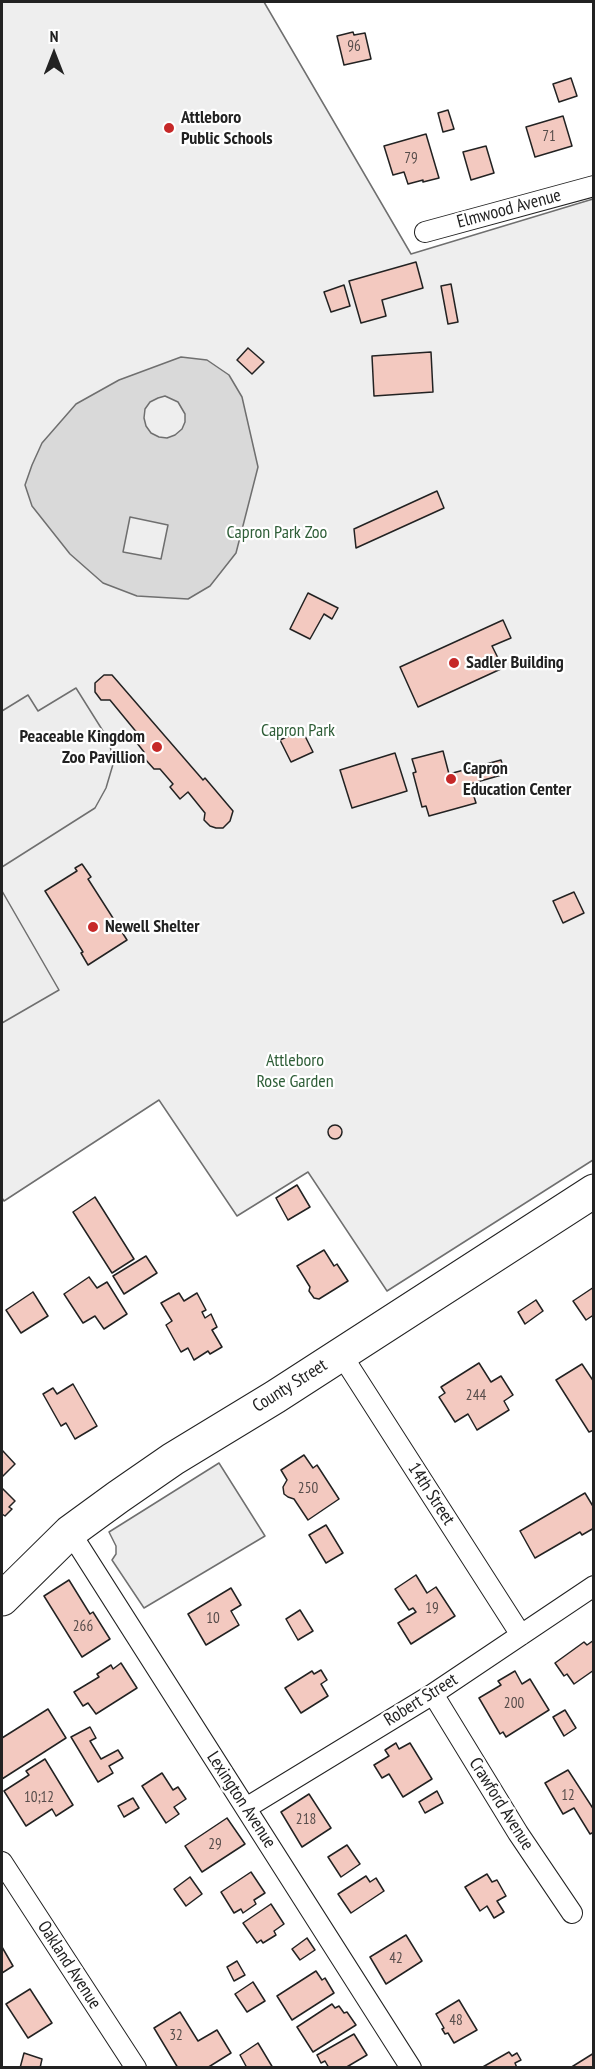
<!DOCTYPE html>
<html>
<head>
<meta charset="utf-8">
<style>
  body { margin:0 }
  #map { position:relative; width:595px; height:2069px; overflow:hidden; background:#fff; font-family:"PT Sans Narrow",sans-serif }
  canvas { display:block }
  .frame { position:absolute; inset:0; border:3px solid #222; pointer-events:none }
  .north { position:absolute; left:24px; top:24px; width:60px; height:60px; -webkit-text-stroke:4px #fff; paint-order:stroke; rotate:0deg; font-size:16px; font-weight:700; line-height:24px; text-align:center; color:#222 }
  .north::after { content:''; display:block; margin:auto; width:21px; height:27px; background:#222; clip-path:polygon(50% 0,100% 100%,50% 72%,0 100%) }
</style>
</head>
<body>
<div id="map">
<canvas width="595" height="2069"></canvas>
<div class="frame"></div>
<div class="north">N</div>
</div>
<script>
const c = document.querySelector('canvas').getContext('2d');
c.lineJoin = 'round';
function paint(path, color) { c.fillStyle = color; c.fill(path, 'evenodd'); }
const toPath = rows => new Path2D(rows.map(r => 'M' + r).join(''));
function trace(path, color, width, dash) { c.strokeStyle = color; c.lineWidth = width; c.lineCap = dash ? 'butt' : 'round'; c.setLineDash(dash || []); c.stroke(path); }
function label(font, color, halo, rows, align = 'center') {
  c.font = font + ' "PT Sans Narrow",sans-serif'; c.lineWidth = 4.5; c.setLineDash([]); c.textBaseline = 'middle'; c.strokeStyle = halo; c.fillStyle = color; for (const [text, x, y, turn = 0] of rows) {
    c.save(); c.translate(x, y); c.rotate((+turn || 0) * Math.PI / 180); c.textAlign = isNaN(turn) ? turn : align; if (halo) c.strokeText(text, 0, 0); c.fillText(text, 0, 0); c.restore();
  }
}
const green = toPath([
  [2,2,264,2,411,254,593,199,593,1160,387,1291,308,1172,237,1216,159,1100,4,1201,2,1198,2,2]
]);
paint(green, '#eee');
trace(green, '#6f6f6f', 1.5);
const parking = toPath([
  [76,688,108,739,114,761,106,788,95,808,2,867,2,711,28,695,38,711,76,688],
  [2,891,59,990,2,1023,2,891],
  [219,1463,265,1536,144,1608,112,1560,116,1554,116,1546,109,1532,219,1463]
]);
paint(parking, '#ededed');
trace(parking, '#6f6f6f', 1.5);
const water = toPath([
  [181,357,207,360,229,375,242,397,258,467,236,553,210,586,188,599,137,596,103,583,70,554,32,506,25,485,32,465,42,443,76,404,119,380,181,357],
  [165,396,178,402,185,414,185,422,182,429,175,435,167,438,159,437,151,433,146,426,144,418,145,409,150,402,158,398,165,396],
  [130,517,168,525,161,559,123,552,130,517]
]);
paint(water, '#d9d9d9');
trace(water, '#6f6f6f', 1.5);
const building = toPath([
  [353,32,354,35,365,33,371,59,344,65,337,36,353,32],
  [571,78,577,96,559,102,553,84,571,78],
  [448,110,454,129,443,132,438,113,448,110],
  [563,116,572,146,535,157,526,127,563,116],
  [426,134,439,178,423,182,423,180,408,184,404,172,393,175,384,146,426,134],
  [486,146,494,173,471,180,463,152,486,146],
  [416,262,423,288,382,300,386,316,361,323,349,281,416,262],
  [451,284,458,322,448,324,441,286,451,284],
  [344,285,350,306,331,312,324,292,344,285],
  [248,348,264,362,252,374,237,360,248,348],
  [431,352,433,392,374,396,372,356,431,352],
  [437,491,444,508,356,548,354,529,437,491],
  [308,593,338,608,332,619,324,614,310,639,290,629,308,593],
  [503,620,511,638,492,646,503,668,418,707,400,667,503,620],
  [104,675,112,675,203,780,205,778,233,811,230,821,223,828,216,828,210,826,204,820,205,813,188,792,180,799,170,787,173,784,160,769,154,769,145,759,144,752,133,738,138,734,110,700,101,700,95,692,95,683,104,675],
  [302,730,313,752,291,762,280,740,302,730],
  [443,751,449,774,501,760,505,774,470,784,476,803,429,816,426,806,422,807,413,773,416,772,412,759,443,751],
  [395,753,407,791,352,808,340,770,395,753],
  [82,864,91,877,88,879,127,940,88,965,81,953,83,952,45,891,77,871,75,868,82,864],
  [574,892,584,913,563,923,553,901,574,892],
  '328 1132a7 7 0 1 1 14 0a7 7 0 1 1-14 0Z',
  [297,1185,310,1207,288,1220,276,1198,297,1185],
  [95,1197,134,1259,112,1273,73,1212,95,1197],
  [324,1250,334,1266,337,1264,348,1281,319,1299,314,1298,309,1291,310,1287,297,1266,324,1250],
  [146,1256,157,1273,124,1294,113,1276,146,1256],
  [89,1277,97,1288,107,1282,127,1314,104,1329,95,1316,83,1323,64,1294,89,1277],
  [594,1287,594,1318,592,1316,586,1320,573,1301,594,1287],
  [33,1292,48,1316,21,1333,6,1310,33,1292],
  [179,1293,184,1301,197,1293,206,1310,202,1312,205,1318,211,1314,217,1327,212,1330,222,1347,210,1354,208,1351,194,1360,188,1348,181,1352,166,1325,172,1321,161,1303,179,1293],
  [536,1300,543,1311,525,1324,518,1312,536,1300],
  [479,1363,491,1382,501,1376,513,1395,504,1401,509,1410,477,1430,468,1414,455,1422,439,1397,445,1393,441,1387,479,1363],
  [582,1364,594,1382,594,1430,589,1432,556,1380,582,1364],
  [73,1384,97,1426,75,1439,66,1423,61,1426,43,1394,53,1388,57,1394,73,1384],
  [2,1450,15,1464,2,1477,2,1450],
  [304,1455,313,1468,317,1465,339,1499,308,1520,294,1499,288,1497,284,1494,283,1487,287,1480,281,1470,304,1455],
  [2,1488,15,1501,9,1507,12,1509,5,1516,2,1514,2,1488],
  [585,1493,594,1508,594,1528,582,1535,580,1532,535,1558,520,1531,585,1493],
  [326,1525,343,1553,326,1563,309,1535,326,1525],
  [416,1575,427,1593,436,1587,455,1616,411,1644,398,1623,416,1612,413,1608,409,1610,395,1589,416,1575],
  [69,1580,90,1614,93,1612,110,1639,82,1657,44,1596,69,1580],
  [231,1588,241,1605,231,1611,239,1625,206,1645,188,1614,231,1588],
  [300,1610,313,1631,298,1640,286,1619,300,1610],
  [594,1640,594,1670,574,1684,567,1674,564,1676,555,1663,584,1642,587,1645,594,1640],
  [121,1663,137,1688,96,1714,88,1703,83,1706,74,1692,99,1677,97,1674,111,1665,113,1669,121,1663],
  [321,1670,327,1680,321,1684,328,1696,301,1713,285,1688,312,1671,314,1674,321,1670],
  [515,1671,522,1684,530,1679,549,1710,506,1737,503,1732,500,1734,479,1698,501,1685,498,1681,515,1671],
  [48,1709,66,1738,2,1779,2,1738,48,1709],
  [565,1710,576,1728,564,1736,553,1717,565,1710],
  [90,1727,96,1738,90,1741,101,1759,118,1750,123,1758,109,1766,113,1773,98,1782,71,1737,90,1727],
  [396,1743,399,1749,410,1743,432,1779,403,1797,389,1774,382,1778,374,1765,389,1756,385,1750,396,1743],
  [45,1759,73,1805,56,1816,52,1809,26,1826,4,1791,29,1775,26,1771,45,1759],
  [568,1770,594,1810,594,1832,590,1834,574,1808,563,1814,545,1783,568,1770],
  [162,1773,173,1790,178,1787,186,1799,174,1807,179,1814,166,1823,142,1786,162,1773],
  [437,1791,443,1803,425,1813,419,1802,437,1791],
  [309,1794,331,1828,302,1847,281,1812,309,1794],
  [133,1798,139,1808,124,1817,118,1806,133,1798],
  [227,1818,245,1844,202,1872,185,1846,227,1818],
  [347,1845,360,1864,341,1877,328,1857,347,1845],
  [251,1872,265,1893,254,1900,256,1904,243,1913,241,1909,234,1913,221,1892,251,1872],
  [487,1874,492,1882,497,1880,506,1896,497,1901,504,1912,494,1918,487,1906,480,1911,465,1887,487,1874],
  [366,1876,370,1882,376,1878,384,1891,351,1913,338,1894,366,1876],
  [190,1877,202,1894,186,1906,174,1889,190,1877],
  [271,1904,284,1924,274,1931,276,1935,263,1943,261,1940,257,1943,243,1923,271,1904],
  [406,1935,422,1961,386,1984,370,1957,406,1935],
  [307,1938,315,1950,300,1960,292,1949,307,1938],
  [2,1947,13,1966,2,1973,2,1947],
  [237,1961,245,1975,234,1981,227,1967,237,1961],
  [316,1971,322,1980,325,1978,334,1993,292,2020,277,1996,316,1971],
  [253,1982,265,2001,247,2012,235,1994,253,1982],
  [30,1989,52,2023,28,2038,6,2004,30,1989],
  [459,2000,477,2030,454,2043,448,2033,445,2034,442,2029,444,2028,436,2014,459,2000],
  [332,2004,335,2008,339,2006,344,2013,347,2012,356,2025,313,2052,297,2027,332,2004],
  [180,2012,198,2041,217,2030,231,2053,207,2068,178,2068,154,2028,180,2012],
  [354,2034,367,2055,345,2068,329,2068,325,2061,321,2063,317,2055,354,2034],
  [258,2043,273,2068,247,2068,240,2055,258,2043],
  [509,2052,512,2056,517,2053,521,2060,515,2063,517,2068,481,2068,509,2052],
  [24,2053,42,2059,40,2068,20,2068,24,2053],
  [594,2053,594,2068,570,2068,594,2053]
]);
paint(building, '#f3c9c0');
trace(building, '#222', 1.5);
const street = toPath([
  [425,232,594,186],
  [341,1354,521,1635],
  [70,1532,411,2068],
  [433,1694,518,1833,572,1913],
  [246,1808,433,1694,594,1586],
  [2,1862,136,2068]
]);
const highway = toPath([
  [2,1599,70,1532,118,1497,173,1459,275,1397,594,1191]
]);
trace(street, '#222', 22);
trace(highway, '#222', 35);
trace(street, '#fff', 20);
trace(highway, '#fff', 33);
for (const [x, y, r, color] of [
  [169,128,6,"#c62828"],
  [454,663,6,"#c62828"],
  [157,747,6,"#c62828"],
  [451,779,6,"#c62828"],
  [93,927,6,"#c62828"]
]) { const dot = new Path2D(); dot.arc(x, y, r, 0, 2 * Math.PI); c.fillStyle = color; c.fill(dot); trace(dot, '#fff', 2); }
label('15px', '#564c4a', null, [
  ["96",354,47],
  ["71",549,137],
  ["79",411,159],
  ["244",476,1396],
  ["250",308,1489],
  ["19",432,1609],
  ["10",213,1619],
  ["266",83,1627],
  ["200",514,1704],
  ["12",568,1796],
  ["10;12",39,1798],
  ["218",306,1820],
  ["29",215,1845],
  ["42",396,1959],
  ["48",456,2021],
  ["32",176,2036]
]);
label('bold 18px', '#222', '#fff', [
  ["Attleboro",181,118],
  ["Public Schools",181,139],
  ["Sadler Building",466,663],
  ["Peaceable Kingdom",145,737,"right"],
  ["Zoo Pavillion",145,758,"right"],
  ["Capron",463,769],
  ["Education Center",463,790],
  ["Newell Shelter",105,927]
], 'left');
label('18px', '#222', '#fff', [
  ["Elmwood Avenue",509,209,-15],
  ["County Street",290,1386,-32],
  ["14th Street",431,1494,57],
  ["Robert Street",421,1700,-32],
  ["Lexington Avenue",241,1800,57],
  ["Crawford Avenue",501,1804,58],
  ["Oakland Avenue",69,1965,57]
]);
label('18px', '#2f5e38', '#fff', [
  ["Capron Park Zoo",277,533],
  ["Capron Park",298,731],
  ["Attleboro",295,1061],
  ["Rose Garden",295,1082]
]);
</script>
</body>
</html>
